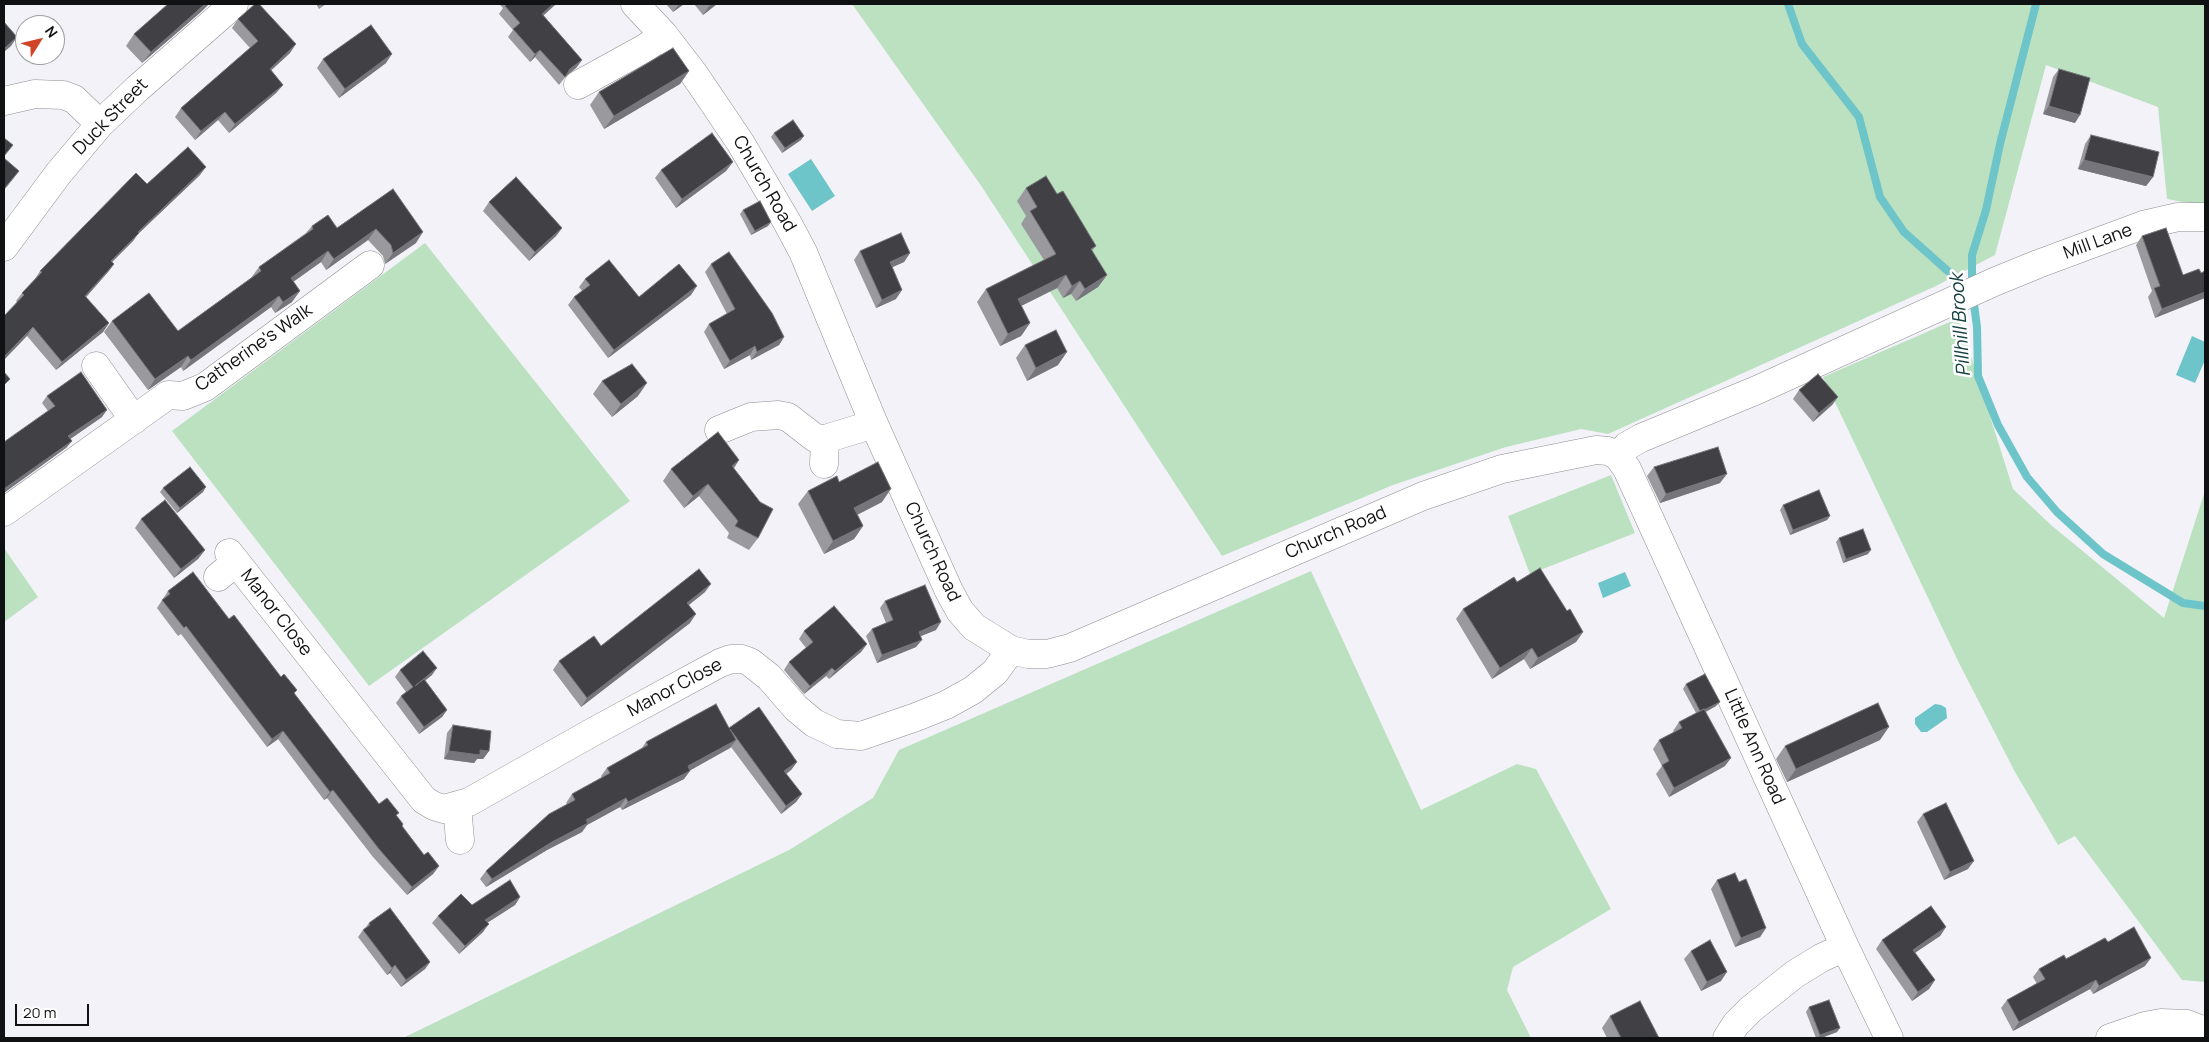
<!DOCTYPE html>
<html>
<head>
<meta charset="utf-8">
<style>
  body { margin:0 }
  #map { position:relative; width:2209px; height:1042px; overflow:hidden; background:#f2f2f8; font-family:Manrope,sans-serif }
  canvas { display:block }
  .frame { position:absolute; inset:0; border:5px solid #101113; pointer-events:none }
  .north { position:absolute; left:15px; top:15px; width:50px; height:50px; box-sizing:border-box; background:#fff; border:1px solid #9fa0a1; border-radius:50%; rotate:54deg; font-size:14px; font-weight:700; line-height:20px; text-align:center; color:#101113 }
  .north::after { content:''; display:block; margin:auto; width:18px; height:22px; background:#d04528; clip-path:polygon(50% 0,100% 100%,50% 72%,0 100%) }
  .scale { position:absolute; left:15px; top:1004px; width:74px; height:22px; box-sizing:border-box; border:2px solid #101113; border-top:0; padding-left:6px; font-size:15px; line-height:18px; white-space:nowrap; color:#101113; -webkit-text-stroke:4px #fff; paint-order:stroke }
</style>
</head>
<body>
<div id="map">
<canvas width="2209" height="1042"></canvas>
<div class="frame"></div>
<div class="north">N</div>
<div class="scale">20 m</div>
</div>
<script>
const c = document.querySelector('canvas').getContext('2d');
c.lineJoin = 'round';
function paint(path, color) { c.fillStyle = color; c.fill(path, 'evenodd'); }
const toPath = rows => new Path2D(rows.map(r => 'M' + r).join(''));
function trace(path, color, width, dash) { c.strokeStyle = color; c.lineWidth = width; c.lineCap = dash ? 'butt' : 'round'; c.setLineDash(dash || []); c.stroke(path); }
function label(font, color, halo, rows, align = 'center') {
  c.font = font + ' Manrope,sans-serif'; c.lineWidth = 5; c.setLineDash([]); c.textBaseline = 'middle'; c.strokeStyle = halo; c.fillStyle = color; for (const [text, x, y, turn = 0] of rows) {
    c.save(); c.translate(x, y); c.rotate((+turn || 0) * Math.PI / 180); c.textAlign = isNaN(turn) ? turn : align; if (halo) c.strokeText(text, 0, 0); c.fillText(text, 0, 0); c.restore();
  }
}
paint(toPath([
  [852,4,2205,4,2205,206,2167,199,2158,107,2046,65,1995,255,1936,286,1608,434,1581,429,1506,447,1393,485,1222,556,980,184],
  [425,243,630,501,369,686,172,431],
  [1959,318,2013,489,2051,525,2164,618,2205,491,2205,982,2182,980,2075,836,2058,845,2015,772,1959,663,1823,377],
  [1611,475,1635,533,1530,574,1508,516],
  [4,548,38,597,4,622],
  [1311,571,1421,810,1517,764,1536,769,1611,909,1513,967,1507,990,1531,1038,403,1038,789,850,873,798,899,750]
]), '#bce1c0');
paint(toPath([
  [811,159,835,196,812,211,788,174],
  [2192,336,2205,342,2205,360,2195,383,2176,375],
  [1625,572,1631,586,1603,598,1598,583],
  [1935,704,1941,705,1946,708,1947,718,1927,732,1921,732,1915,724,1915,718]
]), '#6dc5c9');
trace(toPath([
  [1788,4,1802,44,1859,117,1880,197,1904,232,1968,289],
  [1972,286,1972,255,1986,210,2000,144,2036,4],
  [1973,297,1977,327,1978,376,1998,425,2027,477,2057,512,2103,554,2183,603,2205,606]
]), '#6dc5c9', 8);
const minor = toPath([
  [635,4,664,35,694,74,740,142,787,222,803,252,874,424,949,591,960,611,974,627,1011,650,1028,654,1047,654,1070,648,1423,496,1502,469,1596,450,1608,451,1618,456,1627,469,1845,947,1889,1038],
  [578,85,645,48,664,35],
  [4,101,35,94,63,95,74,99,100,124],
  [4,247,58,174,100,124,138,88,234,4],
  [96,366,134,420],
  [719,430,751,417,778,415,788,417,815,438,825,439,874,424],
  [1618,456,1627,446,1641,438,1757,390,1994,282,2038,264,2143,225,2178,217,2205,217],
  [824,464,825,439],
  [4,512,168,395,183,396,205,387,370,265],
  [229,553,424,800,434,806,444,809,469,802,591,733,720,663,731,659,742,659,750,662,769,677,796,708,814,723,837,734,861,736,916,717,946,705,973,690,995,672,1011,650],
  [218,577,236,562],
  [457,806,460,840],
  [1727,1038,1736,1024,1751,1009,1795,974,1821,958,1845,947],
  [2110,1038,2145,1026,2161,1023,2187,1024,2205,1031]
]);
trace(minor, '#8e8e94', 29);
trace(minor, '#fff', 28);
paint(toPath([
  [316,4,326,4,319,9],
  [499,4,556,4,543,16,582,60,576,68,566,76,559,85,535,57,530,62,508,37,513,30,499,14,503,8],
  [666,4,684,4,673,12],
  [694,4,717,4,703,15],
  [202,11,142,63,126,46,134,34],
  [238,19,290,53,271,70,283,85,276,93,229,133,218,120,195,140,175,117,181,108,250,48,232,28],
  [323,59,386,63,339,98,317,68],
  [2059,69,2075,123,2043,114,2053,77],
  [689,71,680,84,604,129,590,105,599,92],
  [774,133,801,140,782,153,771,137],
  [2091,135,2153,177,2146,186,2078,169,2085,144],
  [733,162,726,171,676,208,655,178,661,170],
  [200,175,138,234,133,241,112,262,114,264,108,272,86,297,109,323,103,332,56,370,27,336,17,302,16,301,22,293,35,279,40,271,147,184],
  [1026,188,1057,194,1096,246,1092,251,1107,275,1098,287,1076,301,1071,294,1063,298,1057,288,1021,306,1030,323,1021,336,1000,346,977,302,986,289,1044,260,1021,224,1026,216,1017,201],
  [393,189,416,243,385,264,383,256,368,240,326,270,321,262,293,282,292,302,275,313,271,307,183,371,181,367,148,390,104,332,112,321,178,331,251,278,259,267,306,233,312,226,337,228],
  [489,202,562,228,556,236,529,261,483,211],
  [743,210,771,222,768,226,751,235,740,214],
  [2142,236,2183,275,2199,269,2155,318,2148,297,2152,291,2136,245],
  [860,251,910,253,904,262,892,267,896,299,876,308,854,260],
  [711,264,784,337,779,345,751,360,750,355,724,369,704,332,709,324,727,314,705,272],
  [585,279,639,297,691,295,608,358,568,305,574,297,582,291,579,287],
  [1025,345,1058,365,1027,381,1016,358],
  [602,381,638,396,612,417,593,394],
  [1799,390,1838,397,1832,405,1813,422,1793,399],
  [47,396,102,417,70,439,72,441,66,448,48,411,42,403],
  [739,460,734,468,758,538,749,550,727,538,729,533,699,496,684,508,663,481,671,469],
  [1654,467,1720,483,1660,503,1647,476],
  [839,482,882,502,857,515,863,526,854,539,824,554,798,504,808,491],
  [163,488,203,492,177,513,160,492],
  [1783,505,1830,516,1827,520,1790,535,1780,510],
  [141,519,205,550,198,559,174,578,135,528],
  [1839,538,1868,554,1843,563,1836,542],
  [1517,582,1567,611,1583,632,1576,642,1530,669,1524,659,1492,679,1456,619,1463,609],
  [168,591,229,619,294,694,379,804,397,816,402,826,424,855,439,866,433,874,407,895,373,857,327,798,324,800,278,739,267,747,181,634,178,636,157,608],
  [705,592,689,605,690,623,581,707,553,670,559,661,601,646],
  [885,601,936,630,920,636,916,647,877,663,866,636,872,629,886,623,880,608],
  [804,631,867,644,861,652,829,679,826,676,804,694,784,670,789,662,806,648,799,639],
  [400,670,432,675,425,680,447,710,442,717,419,734,396,703,401,696,406,692,395,677],
  [1686,684,1716,706,1706,712,1725,766,1669,797,1656,774,1662,766,1653,749,1659,740,1674,732,1673,731,1679,722,1696,713,1683,689],
  [453,725,489,751,483,759,477,759,474,763,444,759,447,733],
  [729,728,797,762,791,770,786,774,802,794,796,802,781,814,731,747,730,748,690,770,684,779,622,810,620,807,587,825,582,832,547,850,486,887,480,879,486,871,567,804,566,803,572,794,602,778,601,776,607,768,642,748,646,742],
  [1880,740,1787,782,1776,759,1785,746],
  [1923,814,1968,869,1944,880,1917,822],
  [1717,880,1739,882,1766,928,1760,937,1735,947,1711,889],
  [520,897,515,905,487,923,483,932,459,954,432,923,438,916,472,905],
  [369,923,430,962,425,969,401,987,390,973,387,975,358,937,363,930,366,927],
  [1946,927,1940,936,1915,953,1935,980,1929,989,1912,1001,1876,949,1882,940],
  [2108,942,2145,966,2093,994,2090,989,2013,1031,2001,1008,2007,1000,2037,984,2033,977,2039,969],
  [1691,951,1721,981,1701,991,1684,959],
  [1809,1007,1837,1032,1821,1038,1816,1038,1806,1012],
  [1610,1016,1659,1038,1607,1038,1602,1028]
]), '#99999e');
paint(toPath([
  [205,4,209,4,202,11,142,63,151,52],
  [553,4,556,4,536,22,542,14],
  [679,4,684,4,673,12],
  [712,4,717,4,703,15,709,6],
  [17,37,11,46,4,52,4,49],
  [296,44,290,53,264,77,270,69],
  [540,50,535,57,530,62,535,54],
  [392,54,386,63,339,98,345,89],
  [582,60,576,68,565,77,570,69],
  [689,71,680,84,604,129,614,116],
  [283,85,276,93,229,133,235,124],
  [2049,106,2080,115,2075,123,2043,114],
  [225,112,218,120,195,140,201,131],
  [804,136,801,140,782,153,785,148],
  [2084,160,2153,177,2146,186,2078,169],
  [733,162,726,171,676,208,682,199],
  [206,167,200,175,138,234,133,241,105,269,111,261,138,232],
  [19,171,13,179,4,190,4,189],
  [771,222,768,226,751,235,755,231],
  [562,228,556,236,529,261,535,252],
  [376,229,368,240,326,270,334,259],
  [423,232,416,243,385,264,393,253],
  [328,251,321,262,283,289,291,278],
  [910,253,904,262,884,271,890,262],
  [114,264,108,272,79,305,85,296],
  [1066,275,1057,288,1009,312,1018,299],
  [1107,275,1098,287,1076,301,1085,289],
  [1080,281,1071,294,1063,298,1072,286],
  [697,286,691,295,608,358,614,350],
  [902,290,896,299,876,308,882,300],
  [300,291,292,302,275,313,283,302],
  [2205,292,2205,298,2155,318,2162,309],
  [279,296,271,307,183,371,191,360],
  [109,323,103,332,56,370,62,362],
  [1030,323,1021,336,1000,346,1008,334],
  [33,327,27,336,4,360,4,357],
  [784,337,779,345,751,360,757,352],
  [755,346,750,355,724,369,730,361],
  [1067,352,1058,365,1027,381,1036,368],
  [188,356,181,367,148,390,155,379],
  [647,383,638,396,612,417,621,404],
  [1838,397,1832,405,1813,422,1819,413],
  [107,410,102,417,63,444,68,436],
  [72,441,66,448,4,493,4,489],
  [739,460,731,472,732,466],
  [1727,474,1720,483,1660,503,1666,494],
  [708,484,699,496,684,508,693,496],
  [206,487,203,492,177,513,180,508],
  [891,489,882,502,845,521,854,508],
  [1830,516,1827,520,1790,535,1793,530],
  [863,526,854,539,824,554,833,541],
  [205,550,198,559,174,578,181,569],
  [1871,550,1868,554,1843,563,1846,559],
  [711,584,705,592,681,611,687,603],
  [696,614,690,623,581,707,587,698],
  [941,622,936,630,914,639,919,632],
  [1583,632,1576,642,1530,669,1538,658],
  [922,640,916,647,877,663,882,655],
  [867,644,861,652,829,679,835,671],
  [1532,648,1524,659,1492,679,1500,668],
  [437,668,432,675,410,693,415,686],
  [832,668,826,676,804,694,810,686],
  [1720,702,1716,706,1697,716,1701,712],
  [447,710,442,717,419,734,424,727],
  [1889,727,1880,740,1787,782,1796,769],
  [283,731,278,739,267,747,272,739],
  [736,740,730,748,682,775,688,766],
  [480,750,489,751,483,759,477,759,474,763,444,759,449,751],
  [1731,758,1725,766,1669,797,1674,788],
  [797,762,791,770,779,779,784,771],
  [690,771,684,779,622,810,628,802],
  [333,790,327,798,324,800,330,792],
  [802,794,796,802,781,814,786,806],
  [626,798,620,807,587,825,582,832,547,850,486,887,492,879,586,820],
  [1974,861,1968,869,1944,880,1950,872],
  [439,866,433,874,407,895,412,887],
  [520,897,515,905,479,928,485,920],
  [489,924,483,932,459,954,465,946],
  [1946,927,1940,936,1907,958,1913,950],
  [1766,928,1760,937,1735,947,1741,938],
  [2151,958,2145,966,2093,994,2099,986],
  [430,962,425,969,401,987,406,980],
  [395,965,390,973,387,975,392,968],
  [1727,972,1721,981,1701,991,1707,982],
  [1935,980,1929,989,1912,1001,1918,992],
  [2096,980,2090,989,2013,1031,2019,1022],
  [1840,1028,1837,1032,1821,1038,1818,1038,1820,1035]
]), '#75757b');
const building = toPath([
  [168,4,205,4,151,52,134,34,168,4],
  [255,4,259,4,296,44,270,69,283,85,235,124,225,112,201,131,181,108,258,41,238,19,255,4],
  [507,4,553,4,542,14,582,60,570,69,565,77,540,50,535,54,513,29,520,23,505,6,507,4],
  [4,22,17,37,4,49,4,22],
  [371,25,392,54,345,89,323,59,371,25],
  [673,48,689,71,614,116,599,92,673,48],
  [2059,69,2090,78,2080,115,2049,106,2059,69],
  [793,120,804,136,785,148,774,133,793,120],
  [712,133,733,162,682,199,661,170,712,133],
  [2091,135,2159,152,2153,177,2084,160,2091,135],
  [4,138,13,145,4,156,4,138],
  [188,147,206,167,138,232,139,233,111,261,114,264,85,296,109,323,62,362,33,327,4,357,4,316,24,295,22,293,42,272,40,271,136,173,147,184,188,147],
  [4,158,19,171,4,189,4,158],
  [1046,176,1057,194,1063,191,1096,246,1091,249,1107,275,1085,289,1080,281,1072,286,1066,275,1018,299,1030,323,1008,334,986,289,1056,254,1030,211,1037,207,1026,188,1046,176],
  [516,177,562,228,535,252,489,202,516,177],
  [393,189,423,232,393,253,391,245,376,229,334,259,328,251,291,278,300,291,283,302,279,296,191,360,188,356,155,379,112,321,149,293,178,331,261,271,259,267,313,229,312,226,328,215,337,228,393,189],
  [760,201,771,222,755,231,743,210,760,201],
  [2166,228,2183,275,2199,269,2201,273,2205,271,2205,292,2162,309,2154,288,2160,286,2142,236,2166,228],
  [901,233,910,253,890,262,902,290,882,300,860,251,901,233],
  [729,252,772,313,784,337,757,352,755,346,730,361,709,324,735,309,711,264,729,252],
  [609,260,639,297,679,264,697,286,614,350,574,297,590,285,585,279,609,260],
  [1056,330,1067,352,1036,368,1025,345,1056,330],
  [632,364,647,383,621,404,602,381,632,364],
  [4,372,10,379,4,385,4,372],
  [81,372,107,410,68,436,72,441,4,489,4,442,55,406,47,396,81,372],
  [1818,374,1838,397,1819,413,1799,390,1818,374],
  [718,432,739,460,732,466,760,502,773,509,758,538,735,526,738,521,708,484,693,496,671,469,718,432],
  [1718,447,1727,474,1666,494,1654,467,1718,447],
  [878,462,891,489,854,508,863,526,833,541,808,491,837,476,839,482,878,462],
  [190,467,206,487,180,508,163,488,190,467],
  [1819,490,1830,516,1793,530,1783,505,1819,490],
  [165,500,205,550,181,569,141,519,165,500],
  [1863,529,1871,550,1846,559,1839,538,1863,529],
  [1540,568,1567,611,1570,609,1583,632,1538,658,1532,648,1500,668,1463,609,1514,577,1517,582,1540,568],
  [699,569,711,584,687,603,696,614,587,698,559,661,594,636,601,646,699,569],
  [193,572,229,619,234,615,281,677,284,674,297,690,294,693,379,804,387,798,399,813,396,815,403,824,402,826,424,855,428,852,439,866,412,887,379,849,333,790,330,792,283,731,272,739,186,626,184,628,162,600,170,594,168,591,193,572],
  [925,585,941,622,919,632,922,640,882,655,872,629,893,620,885,601,925,585],
  [834,606,867,644,835,671,832,668,810,686,789,662,813,642,804,631,834,606],
  [423,651,437,668,415,686,424,679,447,710,424,727,401,696,413,687,400,670,423,651],
  [1705,674,1720,702,1704,710,1704,709,1700,711,1686,684,1705,674],
  [1878,703,1889,727,1796,769,1785,746,1878,703],
  [716,704,729,728,759,707,797,762,784,771,802,794,786,806,730,729,736,740,688,766,690,771,628,802,626,798,586,820,588,823,552,842,492,879,486,871,549,814,575,800,572,794,610,773,607,768,648,745,646,742,716,704],
  [1704,709,1731,758,1674,788,1662,765,1669,761,1659,740,1682,728,1679,722,1704,709],
  [453,725,491,731,489,751,480,750,480,755,449,751,453,725],
  [1946,803,1974,861,1950,872,1923,814,1946,803],
  [1735,873,1739,882,1746,879,1766,928,1741,938,1717,880,1735,873],
  [510,880,520,897,485,920,489,924,465,946,438,916,461,894,472,905,510,880],
  [1931,906,1946,927,1913,950,1935,980,1918,992,1882,940,1931,906],
  [390,908,430,962,406,980,395,965,392,968,363,930,370,925,369,923,390,908],
  [2134,927,2151,958,2099,986,2096,980,2019,1022,2007,1000,2045,979,2039,969,2064,955,2066,959,2105,938,2108,942,2134,927],
  [1710,940,1727,972,1707,982,1691,951,1710,940],
  [1829,1000,1840,1028,1820,1035,1809,1007,1829,1000],
  [1640,1001,1659,1038,1621,1038,1610,1016,1640,1001]
]);
paint(building, '#404045');
trace(building, '#75757b', 1);
label('18px', '#101113', '#fff', [
  ["Duck Street",111,117,-46],
  ["Church Road",764,184,60],
  ["Mill Lane",2098,242,-20],
  ["Catherine's Walk",254,348,-35],
  ["Church Road",1336,533,-23],
  ["Church Road",932,552,65],
  ["Manor Close",276,613,52],
  ["Manor Close",675,688,-28],
  ["Little Ann Road",1754,747,66]
]);
label('italic 19px', '#174143', '#fff', [
  ["Pillhill Brook",1961,325,-94]
]);
</script>
</body>
</html>
